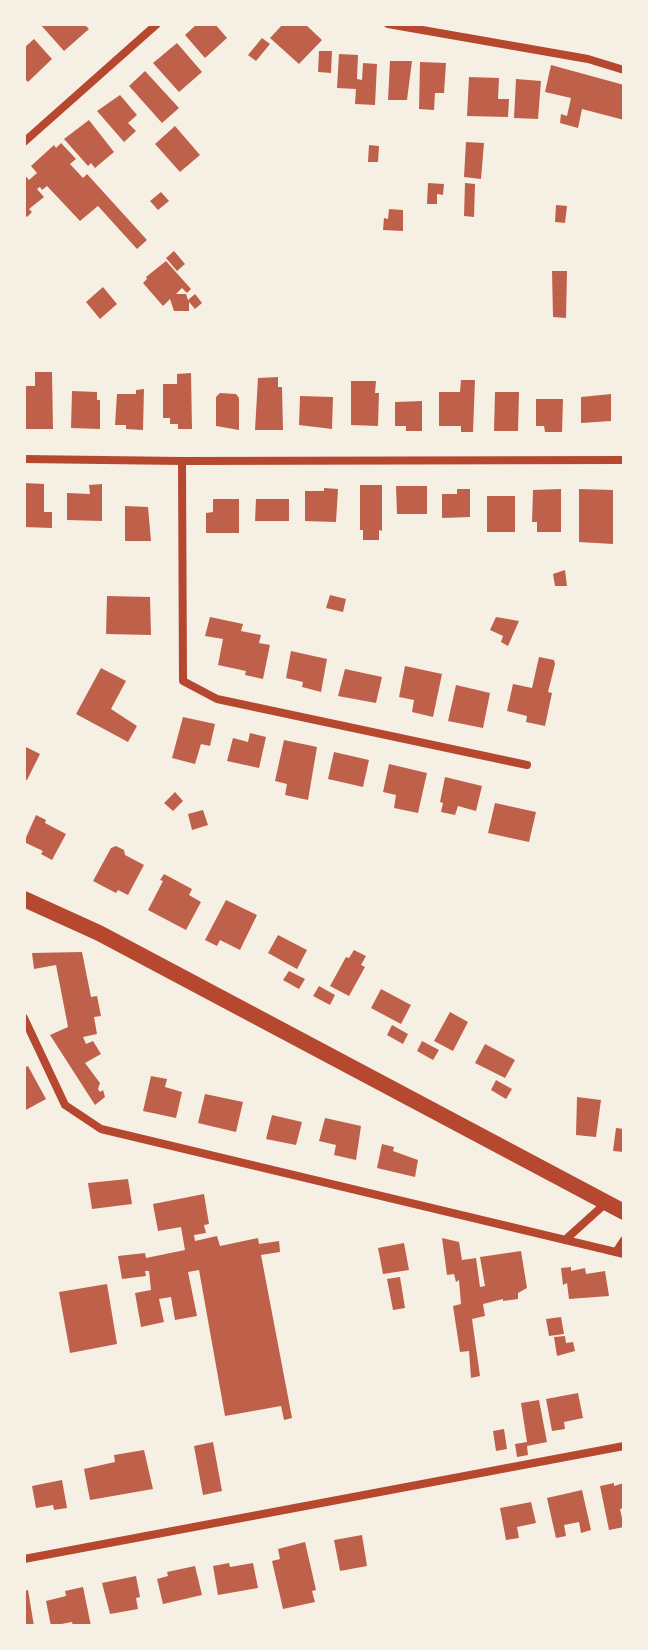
<!DOCTYPE html>
<style>
body{margin:0}
#map{position:relative;width:648px;height:1650px;overflow:hidden;background:#f6efe4;font-family:Barlow,sans-serif}
canvas{display:block}
.frame{position:absolute;inset:0;border:26px solid #f6efe4;pointer-events:none}
</style>
<div id="map">
<canvas width="648" height="1650"></canvas>
<div class="frame"></div>
</div>
<script>
const ctx = document.querySelector('canvas').getContext('2d');
ctx.lineJoin = 'round';
function fill(path, color) { ctx.fillStyle = color; ctx.fill(path, 'evenodd'); }
function trace(path, color, width, dash) { ctx.strokeStyle = color; ctx.lineWidth = width; ctx.lineCap = dash ? 'butt' : 'round'; ctx.setLineDash(dash || []); ctx.stroke(path); }
fill(new Path2D(`
 M40,24H84L89,29L64,51Z
 M197,24H215L227,38L205,58L185,35Z
 M283,24H305L322,40L299,64L270,38Z
 M262,38L270,44L256,61L248,55Z
 M34,39L52,59L28,82L24,78V48Z
 M177,43L202,72L179,92L153,63Z
 M319,51H332L331,73L318,72Z
 M339,54L358,55L357,79L362,80L363,63L377,64L375,105L355,104L356,89L337,88Z
 M390,61H412L407,100H388Z
 M420,62L446,63L444,93H435L434,110L419,109Z
 M551,65L624,85V120L582,109L578,128L560,123L561,114L567,116L571,98L545,92Z
 M145,71L179,108L162,123L129,86Z
 M469,77L499,78L498,99H509L508,117L467,116Z
 M516,79L541,81L538,119L514,118Z
 M120,95L137,115L128,123L136,131L124,142L97,111Z
 M89,120L114,152L95,168L91,163L88,166L64,139Z
 M175,126L200,155L180,172L155,144Z
 M466,142L484,143L481,179L464,177Z
 M61,143L76,159L70,164L83,178L87,174L147,240L137,249L98,206L80,221L47,186L42,190L40,187L37,189L44,197L29,209L32,212L27,217L24,214V174L29,180L37,173L31,166L54,145L56,148Z
 M369,145L379,146L378,162H368Z
 M428,183L444,184L443,195L437,194V204H427Z
 M465,183L475,184L474,217L464,216Z
 M161,192L169,201L158,210L150,201Z
 M556,205L567,206L565,223L555,222Z
 M389,209L403,210V231L383,230L384,218L388,219Z
 M174,251L185,264L177,271L166,258Z
 M166,261L191,289L187,293L182,288L176,294H186L188,300L195,294L202,303L195,309L189,302V311H174L170,299L163,306L143,283L147,279L146,277Z
 M552,271H567L566,318L553,317Z
 M103,287L117,304L100,319L86,302Z
 M35,372H52L53,429H24V386H35Z
 M191,373L192,429H178V424H170V418H163V384H177V374Z
 M278,377V387H282L283,430H255L258,378Z
 M461,380H475L473,432H461V426H439V392H460Z
 M351,381H376L375,393H379L378,426L351,425Z
 M144,389L143,430L126,429V425H115L117,394H136V390Z
 M72,391L97,392V400H100V429L71,428Z
 M495,392H519L518,431H494Z
 M220,393L236,394L239,398V430L216,426V397Z
 M611,394V421L581,423V397Z
 M300,396L333,397L332,429L299,425Z
 M536,399H563L562,432H545L544,426H536Z
 M422,401V431H406V426H395V402Z
 M24,483L44,484V512H52V528L24,527Z
 M102,484V521L67,520V493L90,494L89,485Z
 M360,485H382V531L379,530V540H363V530H360Z
 M396,486H427V514H397Z
 M324,488L338,489L336,522L305,521V491H324Z
 M457,489H470V517L442,518V494H457Z
 M561,489V532H537V522H532L533,490Z
 M579,489L613,490V544L579,542Z
 M487,496H515V532H487Z
 M213,499H239V533H206V513L213,512Z
 M256,499H289V521H255Z
 M125,506L148,507L151,541H125Z
 M565,570L567,586H555L553,574Z
 M330,595L346,599L343,612L326,608Z
 M107,596L150,597L151,635L106,634Z
 M210,617L243,624L241,631L261,635L259,643L270,645L263,679L245,675L246,671L218,665L223,639L205,636Z
 M496,617L519,621L508,646L501,642L503,636L490,630Z
 M291,651L327,659L321,692L302,687L303,682L286,678Z
 M539,657L554,660L555,664L548,692L552,693L545,726L526,722L527,716L507,711L513,684L532,688Z
 M405,666L442,674L433,717L412,712L414,700L399,697Z
 M101,668L126,681L111,709L137,726L128,742L76,714Z
 M345,669L382,677L376,703L338,696Z
 M456,685L490,693L483,728L448,721Z
 M183,717L215,724L210,746L201,744L195,764L172,758Z
 M250,733L266,737L259,768L227,761L233,738L248,742Z
 M284,740L317,747L308,800L285,795L287,784L275,781Z
 M24,746L40,754L27,780L24,779Z
 M334,752L369,760L363,787L328,779Z
 M389,764L427,773L418,813L394,808L396,795L383,792Z
 M445,777L482,786L476,811L458,806L455,815L441,812L443,803L440,802Z
 M175,792L183,801L173,811L164,803Z
 M495,803L536,812L529,842L488,833Z
 M203,810L208,825L192,830L188,814Z
 M36,815L46,820L45,823L66,834L52,860L41,854L43,851L24,842Z
 M116,846L124,850L125,855L144,865L128,895L118,890L116,893L93,881L111,848Z
 M164,874L192,889L189,895L201,902L186,930L148,910L163,881L160,880Z
 M226,900L257,915L240,950L220,940L217,946L205,940Z
 M278,935L307,950L297,969L268,953Z
 M354,950L366,956L361,965L365,967L349,996L330,986L346,957L349,958Z
 M82,952L91,997L97,996L101,1016L94,1017L97,1034L83,1037L86,1044L93,1041L101,1054L85,1063L100,1083L98,1089L100,1092L103,1090L105,1097L95,1105L50,1035L68,1027L56,965L34,969L32,953Z
 M289,971L305,979L299,989L283,980Z
 M319,986L335,995L330,1005L313,996Z
 M381,989L411,1005L401,1024L371,1008Z
 M450,1012L468,1022L453,1051L434,1041Z
 M392,1025L408,1034L403,1044L387,1035Z
 M422,1041L439,1050L433,1060L417,1051Z
 M485,1044L515,1060L505,1078L475,1063Z
 M28,1066L46,1099L24,1111V1068Z
 M151,1076L167,1079L165,1087L182,1092L176,1118L143,1111Z
 M496,1080L512,1089L506,1099L491,1090Z
 M205,1094L243,1102L236,1132L198,1123Z
 M577,1097L601,1100L596,1137L576,1135Z
 M272,1115L302,1122L296,1145L266,1139Z
 M325,1118L361,1126L356,1160L334,1155L336,1145L319,1141Z
 M616,1128L624,1129V1152L613,1151Z
 M382,1144L394,1147L393,1151L418,1160L415,1177L377,1168Z
 M128,1179L132,1204L92,1209L88,1183Z
 M204,1194L209,1224L204,1225L206,1233L194,1235L195,1241L217,1236L220,1246L258,1238L259,1244L279,1241L280,1252L261,1255L292,1418L284,1420L281,1406L225,1416L199,1270L188,1272L197,1316L175,1320L171,1297L159,1299L164,1322L141,1327L135,1293L151,1290L149,1271H145L146,1276L122,1279L118,1256L145,1253L146,1258L185,1250L181,1227L158,1231L153,1204Z
 M442,1238L459,1242L462,1260L476,1258L480,1287L485,1286L480,1257L521,1251L527,1288L518,1293V1299L503,1301V1299L483,1304L485,1316L472,1319L480,1376L471,1378L469,1351L460,1352L453,1306L461,1304L459,1280L456,1282L454,1274L447,1275Z
 M404,1243L409,1270L383,1274L378,1248Z
 M571,1267V1271L585,1268L586,1274L605,1271L609,1296L569,1299L567,1283L563,1285L561,1268Z
 M400,1277L405,1308L393,1310L387,1279Z
 M107,1284L117,1344L70,1353L59,1292Z
 M561,1317L564,1334L549,1336L546,1319Z
 M565,1336L566,1343L573,1342L575,1351L557,1356L554,1337Z
 M578,1393L583,1418L564,1422L565,1429L552,1431L546,1399Z
 M539,1400L547,1442L527,1446L528,1455L517,1457L515,1444L527,1442L521,1403Z
 M504,1429L507,1449L496,1451L493,1431Z
 M213,1442L222,1491L203,1495L194,1446Z
 M144,1450L153,1489L90,1500L84,1469L115,1462L114,1455Z
 M62,1480L67,1508L54,1510L53,1505L36,1508L32,1486Z
 M614,1483V1486L624,1483V1508L620,1509L624,1527L609,1530L600,1486Z
 M582,1490L591,1530L581,1533L579,1522L564,1525L566,1536L556,1538L547,1498Z
 M531,1502L536,1523L517,1527L519,1538L506,1540L500,1508Z
 M362,1535L367,1566L340,1571L334,1540Z
 M305,1542L316,1590L312,1591L315,1602L283,1609L272,1561L280,1559L278,1549Z
 M229,1563L230,1567L253,1563L258,1588L218,1595L213,1566Z
 M195,1566L202,1595L163,1604L157,1579L168,1576L167,1572Z
 M136,1576L140,1597L136,1598L138,1609L110,1614L102,1583Z
 M83,1587L91,1626H73L72,1622L51,1626L46,1601L66,1596L65,1591Z
 M28,1590L34,1626H24V1591Z`), '#bf614a');
trace(new Path2D(`
 M388,24L588,59L624,70
 M24,142L157,24
 M24,459L182,461L624,460
 M182,461L183,681L217,699L527,765
 M24,1018L65,1105L101,1129L624,1254
 M565,1240L606,1203
 M616,1252L624,1240
 M24,1559L624,1446`), '#b5482f', 8);
trace(new Path2D(`
 M24,899L99,933L624,1212`), '#b5482f', 16);
</script>
